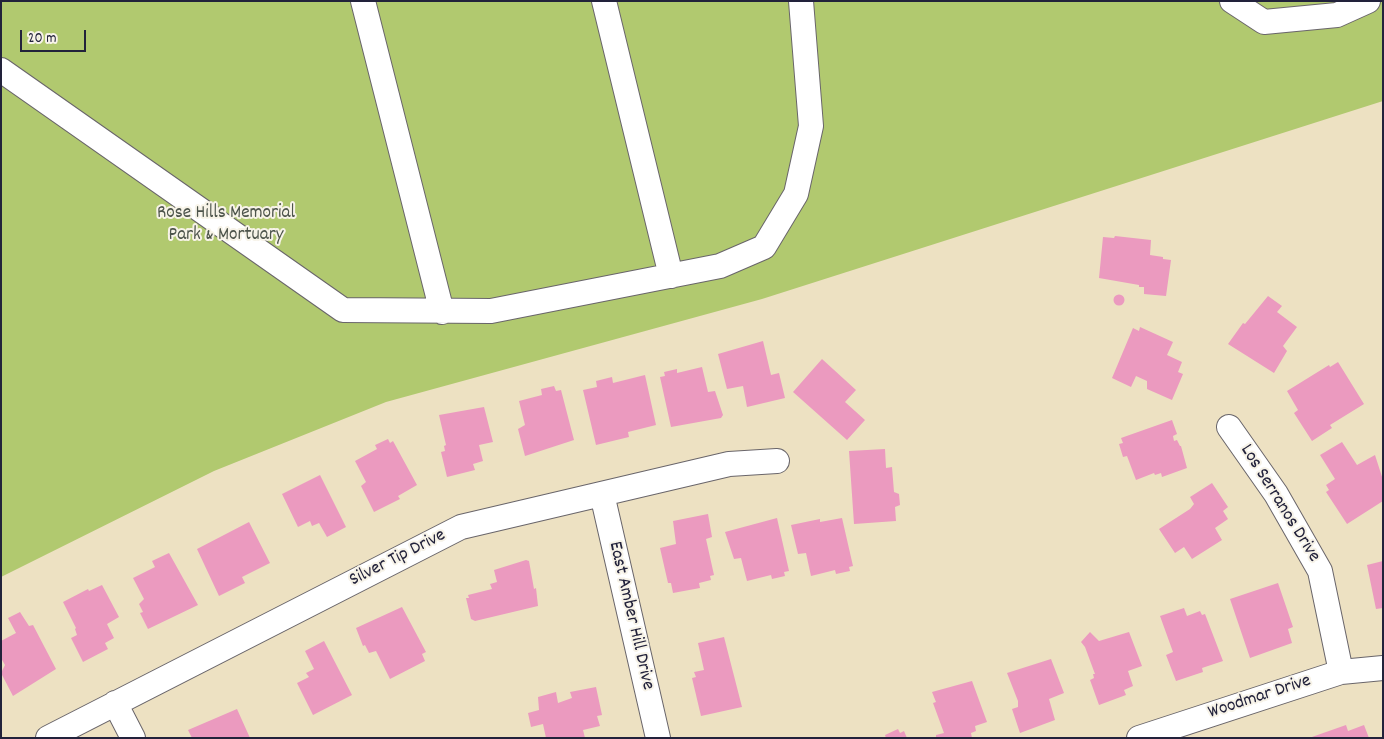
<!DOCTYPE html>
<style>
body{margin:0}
#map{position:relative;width:1384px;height:739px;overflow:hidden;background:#ede1c2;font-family:Dekko,sans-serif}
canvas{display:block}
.frame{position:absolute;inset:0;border:2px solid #22223b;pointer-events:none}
.scale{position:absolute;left:20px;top:30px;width:66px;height:22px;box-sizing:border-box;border:2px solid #22223b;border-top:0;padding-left:6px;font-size:15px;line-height:18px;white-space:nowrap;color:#22223b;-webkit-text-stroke:4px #f7f3e8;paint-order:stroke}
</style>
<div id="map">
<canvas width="1384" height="739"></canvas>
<div class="frame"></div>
<div class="scale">20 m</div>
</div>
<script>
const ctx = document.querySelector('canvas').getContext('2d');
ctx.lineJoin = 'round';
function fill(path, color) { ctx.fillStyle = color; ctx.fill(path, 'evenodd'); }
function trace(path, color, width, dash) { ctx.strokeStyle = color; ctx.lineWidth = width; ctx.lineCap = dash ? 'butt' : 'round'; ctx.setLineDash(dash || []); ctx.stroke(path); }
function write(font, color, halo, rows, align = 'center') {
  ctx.font = font + ' Dekko,sans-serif'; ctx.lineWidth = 4; ctx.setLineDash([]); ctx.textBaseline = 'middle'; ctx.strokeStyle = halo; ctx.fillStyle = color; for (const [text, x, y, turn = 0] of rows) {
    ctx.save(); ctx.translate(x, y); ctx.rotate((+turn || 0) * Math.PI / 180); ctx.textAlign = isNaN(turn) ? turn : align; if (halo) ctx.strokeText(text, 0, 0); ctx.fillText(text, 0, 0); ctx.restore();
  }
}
fill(new Path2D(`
 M1,1H1383V101L762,299L386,402L214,471L1,577Z`), '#b1c96f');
fill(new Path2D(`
 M1115,236L1151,240L1150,255L1163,257V259L1171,260L1166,296L1144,294V287H1139V285L1099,278L1103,237L1114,238Z
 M1113.5 300a5.5 5.5 0 1 1 11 0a5.5 5.5 0 1 1-11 0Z
 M1268,296L1282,306L1277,312L1297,327L1283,346L1287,351L1274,373L1228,344L1243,323L1245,324Z
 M1140,327L1173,342L1167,355L1182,362L1178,372L1183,374L1172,400L1147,389V381L1136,376L1131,387L1112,378L1133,328L1139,331Z
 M763,341L771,375L779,373L785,398L747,407L743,386L727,389L718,354Z
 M822,359L856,390L845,402L865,420L847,440L793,392Z
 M1338,362L1364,404L1330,425L1332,428L1312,441L1294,413L1298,410L1287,391L1329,365L1330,367Z
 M702,367L708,392L715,391L723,415L721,418L671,427L660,377L665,376L664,372L677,369V373Z
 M645,375L656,425L628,432L629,437L596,445L583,390L597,387L596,381L612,377L613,383Z
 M554,386L556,391L561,390L574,440L525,456L518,429L525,425L519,401L542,395L541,389Z
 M484,407L493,442L479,445L483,461L473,464L475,470L447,477L441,452L445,451L444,446L446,445L439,415Z
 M1172,420L1177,434L1173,436L1174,441L1177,440L1180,446H1181L1187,468L1162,477L1161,473L1155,475L1154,473L1136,480L1127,456L1123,457L1119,444L1123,443L1121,438Z
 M388,439L390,443L393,441L417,485L398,496L400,499L374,512L361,486L366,482L355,461L377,449L375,445Z
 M1342,442L1357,465L1375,455L1383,480V501L1347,524L1326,492L1329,490L1326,485L1335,479L1320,455Z
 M885,449L886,468L892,467L894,492L899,494L900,505L895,507L896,521L854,524L849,451Z
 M320,475L346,527L327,537L319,523L312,526L310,521L298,527L282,494Z
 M1212,483L1228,507L1223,511L1228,519L1215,528L1222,540L1192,559L1184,547L1175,553L1159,529L1190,509L1194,504L1190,497Z
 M708,514L712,537L706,539L714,575L710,576L711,580L699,583L700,588L673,593L671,583H668L660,548L676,544L673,521Z
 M777,518L789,571L784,572L785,576L772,579L771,575L747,581L741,558L734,559L725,532Z
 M842,518L853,566L849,567L850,571L836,574L835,570L811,576L806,553L798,554L791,525L820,519V522Z
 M249,522L270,563L242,577L245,583L219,596L197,549Z
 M169,553L198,605L148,629L140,613L143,612L139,604L144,599L133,578L155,567L152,561Z
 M526,560L529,561L534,589L536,588L538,606L475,621L471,619L466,598H469L468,595L492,589L490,584L497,582L494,570Z
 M1383,561V608L1376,609L1367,565Z
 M1278,583L1293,627L1288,629L1292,643L1250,658L1230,599Z
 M102,585L119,617L107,624L114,638L105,643L108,649L83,662L71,638L77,635L75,629L76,628L63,602L88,589L89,591Z
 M402,607L426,652L422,654L425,661L390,679L376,651L369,653L365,645L363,646L356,628Z
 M1184,608L1187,616L1200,611L1202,615L1205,614L1223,661L1202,668L1203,672L1176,681L1166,655L1173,652L1160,616Z
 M20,612L29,626L33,625L56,669L13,696L1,673L5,665L1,658V641L16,633L8,618Z
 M1090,632L1099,641L1129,632L1142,666L1128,671L1133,686L1124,690L1126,695L1099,705L1090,680L1094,678L1093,674H1095L1085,647L1081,642Z
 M724,637L742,707L701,716L692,678L696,677L694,672L704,670L698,643Z
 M324,641L352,695L313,715L297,683L309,677L306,673L314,669L305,651Z
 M1051,659L1064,693L1049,699L1055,720L1020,733L1012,709L1018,707V701L1007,673Z
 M972,681L987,722L975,726L976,731L971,733L972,738H936V735L944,733L933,703L936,702L932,692Z
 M596,687L602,715L597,716L600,726L583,730L585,738H546L543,724L531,727L528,713L539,710L538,697L556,692L558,703L572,698L570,692Z
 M237,709L250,738H192L188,730Z
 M1346,725L1348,731L1364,725L1369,738H1309Z
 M898,729L900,733L904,731L907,738H886L885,735Z`), '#eb9abf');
const minor = new Path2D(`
 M363,1L442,312
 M604,1L671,276
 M1232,1L1264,22L1337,15L1368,1
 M1,70L343,310L491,311L720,266L764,247L796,194L811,126L801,1
 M1229,427L1276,494L1320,571L1341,672
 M602,494L658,738
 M115,703L133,738
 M48,738L461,527L729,464L777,461
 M1139,738L1341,672L1383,668`);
trace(minor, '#69656a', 26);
trace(minor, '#fff', 24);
write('19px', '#4d544b', '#f7f3e8', [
 ["Rose Hills Memorial",226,214],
 ["Park & Mortuary",226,236]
]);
write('19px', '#22223b', '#f7f3e8', [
 ["Los Serranos Drive",1279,504,58],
 ["Silver Tip Drive",398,559,-27],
 ["East Amber Hill Drive",630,616,77],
 ["Woodmar Drive",1260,698,-18]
]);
</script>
